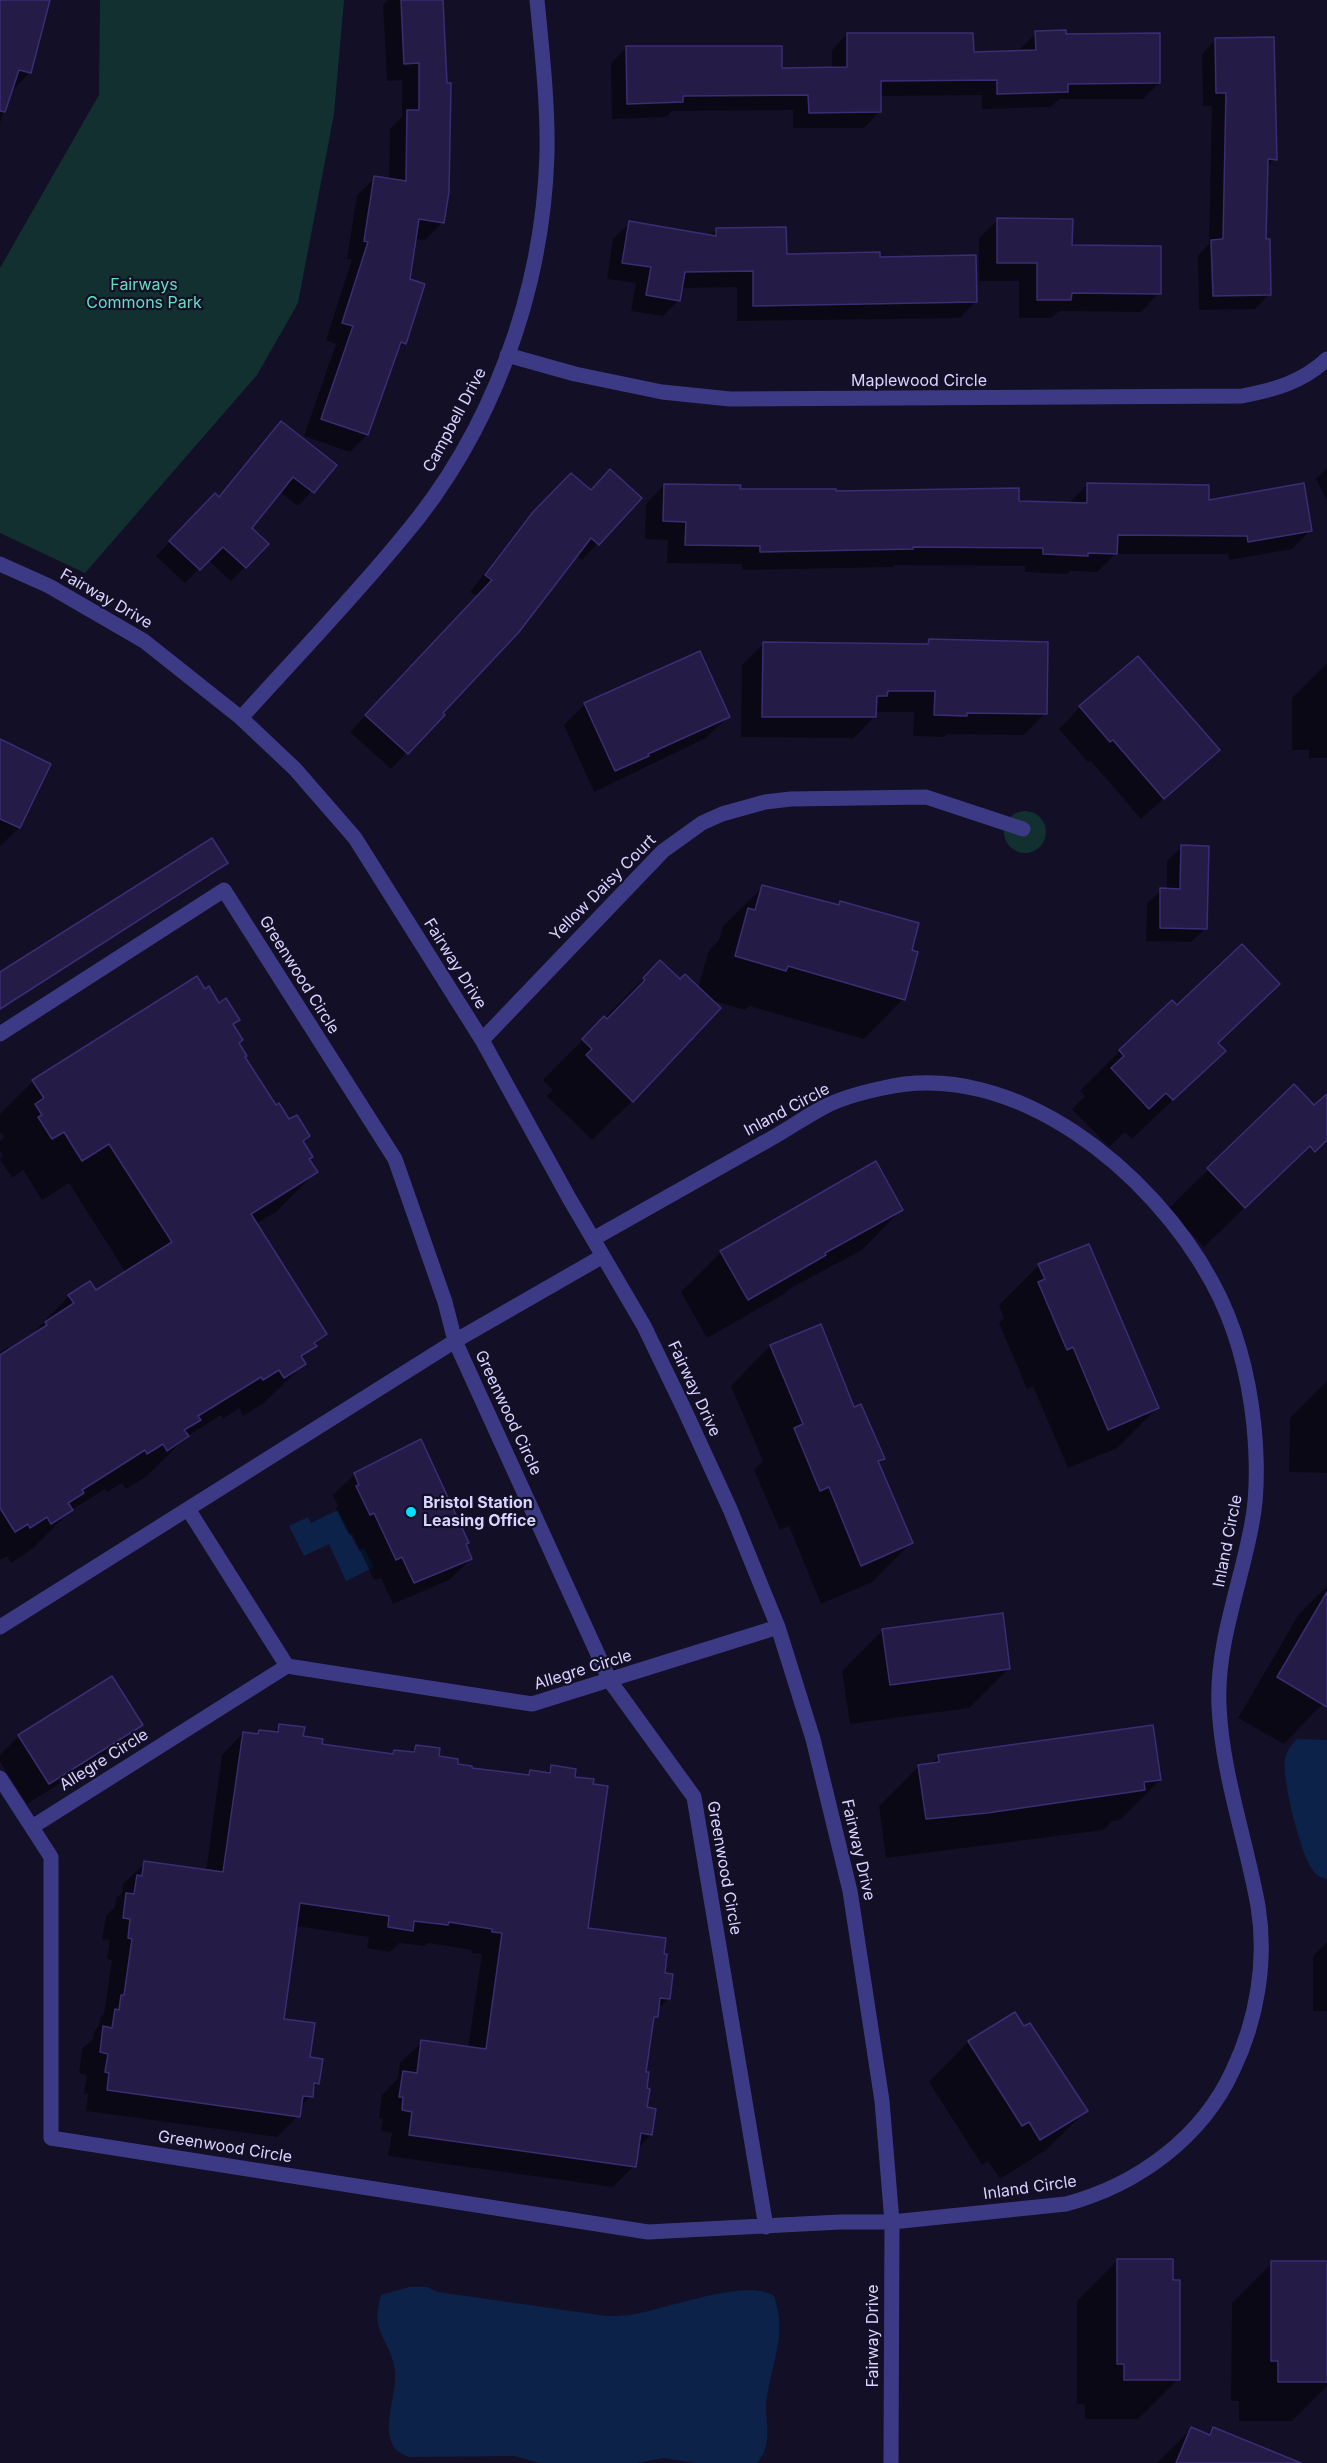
<!DOCTYPE html>
<style>
body{margin:0}
canvas{display:block;background:#130f26}
</style>
<canvas width="1327" height="2463"></canvas>
<script>
const ctx = document.querySelector('canvas').getContext('2d');
ctx.lineJoin = 'round';
function fill(path, color) { ctx.fillStyle = color; ctx.fill(path, 'evenodd'); }
function trace(path, color, width, dash) { ctx.strokeStyle = color; ctx.lineWidth = width; ctx.lineCap = dash ? 'butt' : 'round'; ctx.setLineDash(dash || []); ctx.stroke(path); }
function write(font, color, halo, rows, align = 'center') {
  ctx.font = font + ' Inter,sans-serif'; ctx.lineWidth = 4.5; ctx.setLineDash([]); ctx.textBaseline = 'middle'; ctx.strokeStyle = halo; ctx.fillStyle = color; for (const [text, x, y, turn = 0] of rows) {
    ctx.save(); ctx.translate(x, y); ctx.rotate((+turn || 0) * Math.PI / 180); ctx.textAlign = isNaN(turn) ? turn : align; if (halo) ctx.strokeText(text, 0, 0); ctx.fillText(text, 0, 0); ctx.restore();
  }
}
fill(new Path2D(`
 M100,0H344L334,114L298,303L257,375L85,573L0,533V268L99,95Z
 M1004 832a21 21 0 1 1 42 0a21 21 0 1 1-42 0Z`), '#12302f');
fill(new Path2D(`
 M338,1510L359,1551L364,1548L374,1567L346,1581L329,1544L304,1556L289,1526L308,1517L311,1523Z
 M1297,1739L1327,1740V1879C1321,1878 1315,1875 1312,1869C1300,1851 1282,1780 1285,1759C1287,1750 1291,1745 1297,1739Z
 M409,2287H427L438,2292L606,2316C613,2316 621,2316 629,2315C663,2311 745,2277 774,2296C787,2334 773,2359 767,2396C763,2419 775,2443 757,2463H696L663,2458L637,2463H541L514,2456L408,2457C401,2453 393,2450 391,2441C384,2418 397,2395 395,2371C391,2338 369,2335 381,2295Z`), '#0c2248');
fill(new Path2D(`
 M0,0H31L30,72L10,93L0,123Z
 M388,0H442V223L425,240L415,239L408,280L404,343L396,351L367,435L350,452L304,436L336,344L326,340L352,259H347L357,195L375,178L389,180L390,129L402,117V80L387,81L383,5Z
 M1036,33L1065,35L1159,83L1143,99H1059L1051,107L982,109V95L879,96V112L864,128H793V110L672,111L666,117L612,119L611,63L627,47L780,69L832,68V50L847,34L972,53L1020,52V49Z
 M1216,39L1275,159L1266,168L1264,240L1269,294L1255,309L1199,310L1198,255L1209,244L1212,106H1203L1202,54Z
 M998,220L1071,246L1159,293L1141,312L1059,311L1051,318H1019V281H979V238Z
 M630,223L710,236L717,229L785,256L879,259L976,301L960,318L737,321V287L681,288L679,300L663,316L631,311L636,283L607,279L613,239Z
 M282,423L335,465L298,506L280,492L250,528L267,544L231,581L208,560L185,583L156,556L201,509L217,498Z
 M1327,468V500L1316,479Z
 M1088,484L1208,502L1310,531L1292,549L1229,560L1228,554H1115L1097,572L1070,571L1067,574L1025,572V566L895,565L893,567L742,570V564L667,563L668,540L645,539L646,504L664,485L739,491L835,493L1068,504Z
 M555,491H590L640,498L582,560L576,556L440,713L442,715L391,769L350,732L477,596L470,592L517,531Z
 M929,640L1045,713L1024,735L947,734L944,737L913,736L914,712H875V716L854,738L741,737L742,665L763,644L924,646Z
 M1327,663V758H1309V750H1292V698Z
 M585,704L728,717L706,738L594,792L564,725Z
 M1080,707L1218,750L1141,819L1090,760L1088,762L1059,729Z
 M0,741L49,764L19,828L0,846Z
 M1182,847L1206,928L1191,942L1146,941L1147,904L1161,890H1167V861Z
 M226,863L220,870L0,1009V974Z
 M763,887L836,906L840,902L910,951L903,999L864,1039L749,1006L745,1010L710,1000L632,1101L592,1140L547,1096L553,1090L543,1080L660,962L680,981L698,988L709,950L719,940L723,926Z
 M1278,984L1217,1044L1224,1051L1132,1139L1125,1132L1109,1147L1072,1109L1085,1096L1080,1091L1120,1051L1177,1007Z
 M204,991L238,1020L232,1026L243,1057L275,1107L302,1142L308,1159L316,1172L276,1212L256,1224L325,1334L301,1359L304,1364L264,1403L243,1416L239,1408L223,1419L221,1415L186,1437L147,1476L126,1489L122,1483L107,1492L105,1489L70,1511L31,1550L11,1563L7,1556L0,1560V1352L8,1347L10,1350L31,1337L30,1336L69,1296L95,1292L126,1273L69,1183L42,1200L23,1170L12,1178L0,1159L3,1155L0,1151V1141L4,1137L0,1132V1114L33,1081Z
 M1294,1086L1327,1120V1127L1204,1247L1168,1209Z
 M875,1163L901,1210L862,1250L789,1289L784,1294L707,1338L681,1292L721,1252Z
 M1039,1265L1157,1408L1117,1448L1068,1468L1033,1386L1027,1389L999,1323L1004,1318L999,1305Z
 M820,1326L854,1408L883,1459L878,1464L911,1543L872,1582L821,1604L789,1526L780,1530L754,1470L763,1461L731,1386L770,1346Z
 M1327,1381V1473L1289,1472L1290,1418Z
 M355,1474L464,1545L471,1559L449,1580L393,1604L381,1578L374,1580L352,1533L349,1535L336,1509L338,1506L333,1495ZM356,1480H359L361,1492Z
 M1327,1586V1699L1284,1744L1238,1718L1299,1614Z
 M882,1631L1009,1668L969,1708L850,1724L842,1671Z
 M111,1678L141,1724L119,1746L27,1804L0,1762V1755L19,1736Z
 M280,1726L320,1745L391,1755L395,1751L409,1753L416,1746L438,1758L470,1769L526,1776L531,1772L545,1773L552,1767L574,1778L586,1929L663,1975L668,1999L657,2010L656,2017L652,2021L645,2073L646,2109L651,2135L637,2149L634,2166L613,2187L388,2156L392,2133L381,2131L383,2119L379,2118L382,2095L398,2078L400,2063L422,2042L468,2048L482,1954L471,1953L472,1950L428,1943L425,1946L399,1943L390,1952L367,1948L369,1937L296,1926L282,2020L309,2058L318,2084L312,2089L311,2096L299,2108L298,2116L277,2137L86,2111L88,2094H84L87,2075L79,2073L82,2049L93,2039L94,2032L99,2026L100,2018L104,2014L112,1960L107,1959L110,1940L102,1939L106,1916L115,1907L116,1898L122,1893L123,1884L145,1863L206,1871L222,1755L243,1733L256,1735L260,1731L272,1733Z
 M939,1756L1160,1780L1120,1820L1112,1821L1103,1830L886,1858L879,1806L919,1766L930,1765Z
 M1327,1942V2011H1313V1956Z
 M1014,2014L1086,2111L1046,2150L1000,2179L988,2161L982,2165L929,2082L968,2042Z
 M1117,2261L1178,2379L1138,2419H1085V2404H1077V2301Z
 M1272,2263L1327,2280V2386L1292,2421H1239V2401H1231L1232,2303Z
 M1191,2429L1206,2435L1213,2429L1299,2463H1157Z`), '#0007');
const building = new Path2D(`
 M0,0H50L31,73L19,70L5,112L0,111Z
 M401,0H443L447,83H451L449,192L444,223L419,219L410,279L425,284L406,344L401,342L368,435L321,419L353,326L342,323L368,242L364,241L374,176L406,181L407,110H419V63L404,64Z
 M1066,30V34L1160,33V83L1068,84V92L997,94V80L881,81V112L809,113L808,95L683,96V102L627,104L626,46H782V68L847,67V33H973L974,52L1036,50L1035,31Z
 M1274,37L1277,160L1268,159L1266,239H1270L1271,295L1213,296L1211,240L1223,239L1226,93H1216L1215,38Z
 M997,218L1073,219L1072,245L1161,246V294L1072,293L1071,300H1037V263H997Z
 M629,221L716,236V228L786,227L787,254L880,252V257L976,255L977,302L753,306V271L685,272L680,301L646,295L651,267L622,263Z
 M281,421L337,465L314,493L293,477L252,528L269,544L246,568L223,547L200,570L169,541L215,493L219,497Z
 M610,469L642,498L599,545L591,538L519,632L443,713L445,715L408,754L365,715L492,580L485,575L533,512L571,473L591,490Z
 M1087,483L1209,485V500L1304,483L1312,531L1248,542L1247,536L1118,535L1117,554L1088,553V556L1043,554V548L913,547V549L760,552V546L685,545L686,522L663,521L664,484L741,485L740,489H836V491L1019,488V501L1087,503Z
 M929,639L1048,642L1047,714L967,713V716L934,715L935,691H888L887,696H877L876,717H762L763,642L928,644Z
 M700,651L730,717L648,754L649,756L615,771L584,703Z
 M1138,656L1220,750L1164,799L1113,740L1110,742L1079,706Z
 M0,739L51,764L20,828L0,819Z
 M212,838L228,863L0,1009V972Z
 M1181,845L1209,846L1207,929L1160,928V888L1180,889Z
 M762,885L839,905L840,901L919,923L912,950L918,952L905,1000L788,966L786,971L735,956L748,908L755,910Z
 M1242,944L1280,984L1218,1043L1226,1051L1173,1100L1166,1093L1149,1109L1111,1068L1124,1056L1119,1050L1172,1000L1177,1005Z
 M660,960L680,979L685,974L721,1008L633,1102L586,1055L592,1049L582,1039L604,1016L607,1019L645,980L643,978Z
 M197,976L205,989L209,986L219,1003L226,998L240,1020L233,1024L243,1040L239,1043L247,1056L245,1057L276,1105L279,1103L289,1119L297,1115L310,1136L303,1141L313,1157L309,1159L318,1172L251,1214L327,1334L314,1343L317,1346L301,1356L306,1364L284,1378L279,1370L263,1380L261,1377L198,1416L201,1420L184,1430L189,1436L167,1451L163,1444L147,1454L145,1450L82,1490L84,1493L68,1503L73,1510L51,1524L47,1517L30,1528L28,1524L15,1532L0,1508V1355L47,1325L45,1322L74,1303L68,1295L90,1281L96,1290L172,1242L109,1144L82,1161L64,1132L52,1139L38,1117L42,1115L35,1104L44,1098L32,1080Z
 M1294,1084L1314,1105L1327,1094V1140L1315,1152L1310,1146L1245,1208L1207,1168Z
 M876,1161L903,1210L825,1253L826,1255L748,1300L720,1251Z
 M1089,1244L1159,1408L1108,1430L1073,1347L1067,1350L1038,1282L1045,1279L1038,1264Z
 M821,1324L854,1407L861,1404L885,1459L878,1461L913,1543L861,1566L829,1487L820,1491L794,1428L803,1424L770,1345Z
 M421,1439L469,1543L466,1544L472,1559L414,1583L402,1557L396,1560L374,1513L370,1515L356,1486L359,1485L354,1473Z
 M1327,1592V1707L1277,1677Z
 M1003,1613L1010,1669L890,1685L882,1629Z
 M112,1676L143,1725L49,1784L18,1735Z
 M279,1724L305,1727L303,1736L323,1739L322,1744L336,1746L393,1754L394,1750L414,1752L416,1745L440,1748L439,1756L458,1759V1764L472,1766V1768L529,1775L530,1770L550,1773L551,1765L576,1769L575,1777L594,1779L593,1784L608,1786L588,1928L666,1938L664,1954H667L665,1973L673,1974L670,1999L660,1998L658,2017H654L646,2072H649L647,2088L650,2089L647,2107L656,2109L652,2135L641,2133L636,2167L409,2135L412,2112L402,2110L403,2097H399L403,2071L417,2073L421,2040L486,2049L502,1933L492,1932V1929L449,1922L448,1925L414,1921L413,1931L388,1927L389,1916L300,1903L284,2019L315,2023L310,2057L323,2059L319,2084L314,2083L313,2097L303,2096L300,2117L107,2090L109,2073L105,2072L108,2054L100,2052L103,2026L112,2028L115,2009L119,2010L121,1995H124L132,1939L128,1938L130,1919L123,1918L126,1893L134,1894L137,1875L142,1876L144,1861L223,1872L243,1732L258,1734L259,1730L278,1732Z
 M1153,1725L1161,1780L1144,1782L1145,1790L987,1813L926,1819L918,1765L939,1762L938,1755Z
 M1015,2012L1024,2026L1030,2023L1088,2111L1040,2140L1029,2122L1022,2126L968,2041Z
 M1117,2259H1173V2280H1180V2380H1124V2364H1117Z
 M1271,2261H1327V2382H1278V2361H1271Z
 M1191,2427L1210,2435L1213,2427L1301,2463H1176Z`);
fill(building, '#241b47');
trace(building, '#3b2d73', 1.5);
trace(new Path2D(`
 M507,355L575,374L662,392L730,399L1242,396C1274,390 1303,382 1327,359
 M0,564L49,586L144,641L241,718L295,769L355,838L482,1040L569,1198L644,1326L685,1411L730,1509L778,1627L813,1739L850,1891L882,2101L892,2222L891,2463
 M241,718C295,658 351,600 402,538C492,432 543,292 547,154C548,103 542,51 537,0
 M0,1034L224,890L395,1159L445,1302L455,1341L610,1681L694,1797L766,2227
 M482,1040L663,851L702,823L722,814L765,802L791,799L926,797L1023,829
 M188,1509L287,1666
 M0,1627L455,1341L603,1256
 M0,1778L51,1857V2138L648,2232L840,2222H892L1066,2204C1137,2185 1202,2138 1233,2070C1257,2020 1267,1961 1258,1906C1246,1839 1222,1774 1219,1706C1216,1644 1241,1584 1252,1523C1258,1492 1257,1458 1254,1426C1249,1377 1236,1326 1212,1282C1153,1173 1015,1057 883,1088C864,1092 841,1098 824,1107C803,1118 784,1132 763,1143C706,1175 650,1207 593,1239
 M32,1827L287,1666L532,1704L778,1627`), '#3d3a85', 15);
for (const [x, y, r, color] of [
 [411,1512,6,"#00e5ff"]
]) { const dot = new Path2D(); dot.arc(x, y, r, 0, 2 * Math.PI); ctx.fillStyle = color; ctx.fill(dot); trace(dot, '#130f26', 2); }
write('16px', '#5fe0c0', '#130f26', [
 ["Fairways",144,285],
 ["Commons Park",144,303]
]);
write('16px', '#d9d4ff', '#130f26', [
 ["Maplewood Circle",919,381],
 ["Campbell Drive",455,420,-62],
 ["Fairway Drive",106,599,30],
 ["Yellow Daisy Court",603,888,-45],
 ["Fairway Drive",455,964,58],
 ["Greenwood Circle",299,975,58],
 ["Inland Circle",787,1110,-28],
 ["Fairway Drive",694,1389,65],
 ["Greenwood Circle",508,1413,65],
 ["Inland Circle",1228,1541,-79],
 ["Allegre Circle",583,1670,-17],
 ["Allegre Circle",104,1760,-32],
 ["Fairway Drive",858,1850,77],
 ["Greenwood Circle",724,1868,80],
 ["Greenwood Circle",225,2147,9],
 ["Inland Circle",1030,2188,-8],
 ["Fairway Drive",873,2336,-90]
]);
write('bold 16px', '#d9d4ff', '#130f26', [
 ["Bristol Station",423,1503],
 ["Leasing Office",423,1521]
], 'left');
</script>
